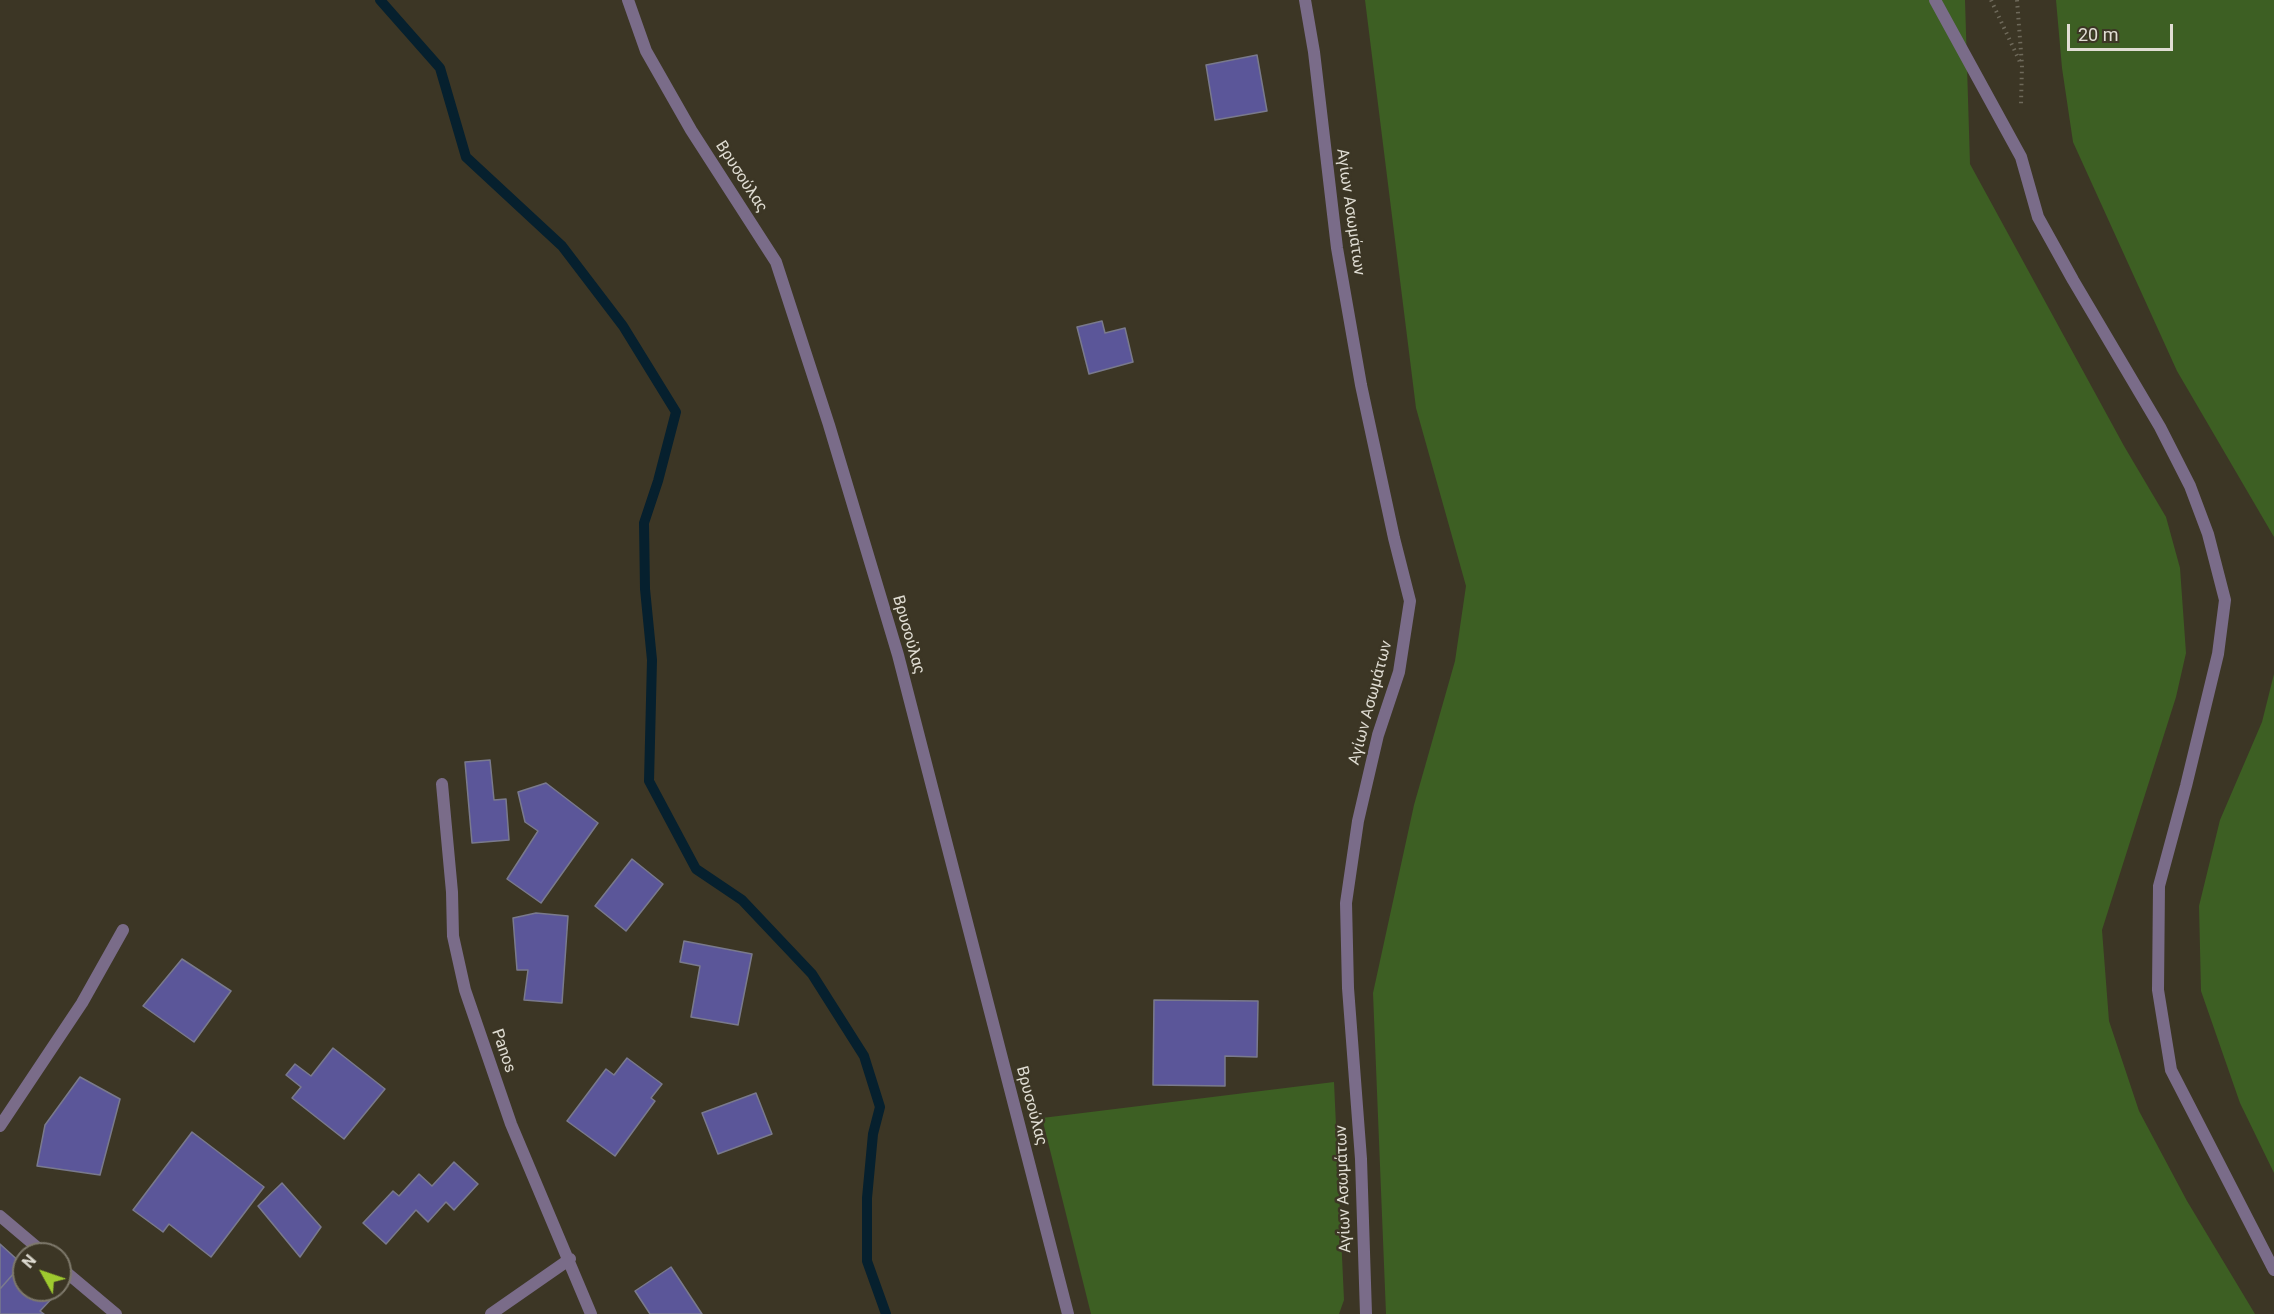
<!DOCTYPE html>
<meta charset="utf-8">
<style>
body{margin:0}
#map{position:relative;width:2274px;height:1314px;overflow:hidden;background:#3c3625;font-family:Roboto,sans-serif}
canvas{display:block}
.north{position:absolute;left:12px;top:1242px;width:60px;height:60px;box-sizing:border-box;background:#3c3625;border:2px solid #7e796b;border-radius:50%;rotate:310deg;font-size:16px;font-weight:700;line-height:24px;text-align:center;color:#e0ddd3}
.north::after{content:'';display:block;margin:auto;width:21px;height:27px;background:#9eca2f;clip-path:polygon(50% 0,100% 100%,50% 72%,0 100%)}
.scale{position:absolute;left:2067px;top:24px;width:106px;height:27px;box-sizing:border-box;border:3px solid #e0ddd3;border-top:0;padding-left:8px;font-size:18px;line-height:21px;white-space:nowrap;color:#e0ddd3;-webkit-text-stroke:4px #3c3625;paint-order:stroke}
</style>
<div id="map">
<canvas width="2274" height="1314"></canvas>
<div class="north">N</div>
<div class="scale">20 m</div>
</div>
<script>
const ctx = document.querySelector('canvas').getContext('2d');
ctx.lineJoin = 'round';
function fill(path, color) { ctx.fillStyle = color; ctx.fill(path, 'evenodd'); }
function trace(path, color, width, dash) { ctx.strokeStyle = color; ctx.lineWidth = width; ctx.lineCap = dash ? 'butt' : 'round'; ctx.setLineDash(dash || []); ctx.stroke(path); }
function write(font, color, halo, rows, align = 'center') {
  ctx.font = font + ' Roboto,sans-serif'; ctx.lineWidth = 5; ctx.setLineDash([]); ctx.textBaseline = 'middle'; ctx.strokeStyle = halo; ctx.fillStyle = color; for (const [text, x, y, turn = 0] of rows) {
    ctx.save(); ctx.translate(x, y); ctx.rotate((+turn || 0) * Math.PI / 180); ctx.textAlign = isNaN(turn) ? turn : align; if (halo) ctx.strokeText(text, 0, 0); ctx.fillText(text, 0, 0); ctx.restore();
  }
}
fill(new Path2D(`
 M1365,0H1965L1970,164L2124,446L2166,517L2180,568L2186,653L2176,697L2102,930L2109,1021L2139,1111L2187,1201L2255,1314H1386L1373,993L1414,805L1455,661L1466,586L1416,408Z
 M2056,0H2274V537L2177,371L2073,142L2062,68Z
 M2274,674V1173L2240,1103L2201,991L2199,906L2220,820L2262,722Z
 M1334,1082L1344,1300L1339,1314H1091L1042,1118Z`), '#3d5f23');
trace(new Path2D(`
 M380,0L440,68L466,157L562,246L623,326L676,412L658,481L644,523L645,589L652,660L649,781L696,869L742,900L812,974L864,1056L880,1107L873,1134L867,1198V1261L886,1314`), '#06202e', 10);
const building = new Path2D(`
 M1257,55L1267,111L1215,120L1206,65Z
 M1102,321L1105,333L1125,328L1133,362L1089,374L1077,327Z
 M490,760L494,800L506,799L509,840L472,843L465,762Z
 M546,783L598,823L541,903L507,879L538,831L525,822L518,792Z
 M632,859L663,884L626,931L595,906Z
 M536,913L568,916L562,1003L524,1000L528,970H517L513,918Z
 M684,941L752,954L738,1025L691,1017L700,966L680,962Z
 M182,959L231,991L194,1042L143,1006Z
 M1154,1000L1258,1001L1257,1057L1225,1056V1086L1153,1085Z
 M333,1048L385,1089L344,1139L292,1098L301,1087L286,1075L295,1064L311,1076Z
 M627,1058L662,1084L651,1098L655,1101L615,1156L567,1121L606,1069L614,1075Z
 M80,1077L120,1099L100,1175L37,1166L45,1125Z
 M756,1093L772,1134L718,1154L702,1113Z
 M192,1132L264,1187L211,1257L169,1224L163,1232L133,1210Z
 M454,1162L478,1184L454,1210L446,1202L428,1222L416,1210L386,1244L363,1223L393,1191L399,1196L419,1174L432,1186Z
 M282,1183L321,1227L300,1257L258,1206Z
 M0,1244L22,1264L0,1289Z
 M22,1264L24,1290H51L56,1294L40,1311L44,1314H0V1289Z
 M671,1267L702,1314H650L635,1291Z`);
fill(building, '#5b5699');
trace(building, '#7a7a8d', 1.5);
trace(new Path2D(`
 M1991,0L2020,62
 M2017,0L2022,65L2021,104`), '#6e695a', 4, [1.5, 4.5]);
trace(new Path2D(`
 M628,0L646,51L691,130L776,262L829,425L898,655L1068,1314
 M1305,0L1314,52L1337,248L1361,385L1394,538L1410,601L1399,672L1378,735L1358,821L1346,903L1348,988L1361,1159L1366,1314
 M1935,0L2021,157L2038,217L2073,280L2160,427L2190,486L2208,534L2225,600L2218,654L2186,786L2159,886L2158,990L2171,1070L2274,1270
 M442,784L452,892L453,936L465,990L511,1124L591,1314
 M0,1126L82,1003L123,930
 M0,1216L45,1254
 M60,1267L116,1314
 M491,1314L570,1259`), '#7a6c89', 12);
write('16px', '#e0ddd3', '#3c3625', [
 ["Βρυσούλας",741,177,57],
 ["Αγίων Ασωμάτων",1350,212,82],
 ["Βρυσούλας",908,635,74],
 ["Αγίων Ασωμάτων",1371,703,-75],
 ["Panos",503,1051,71],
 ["Βρυσούλας",1031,1106,75],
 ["Αγίων Ασωμάτων",1344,1189,-92]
]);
</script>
